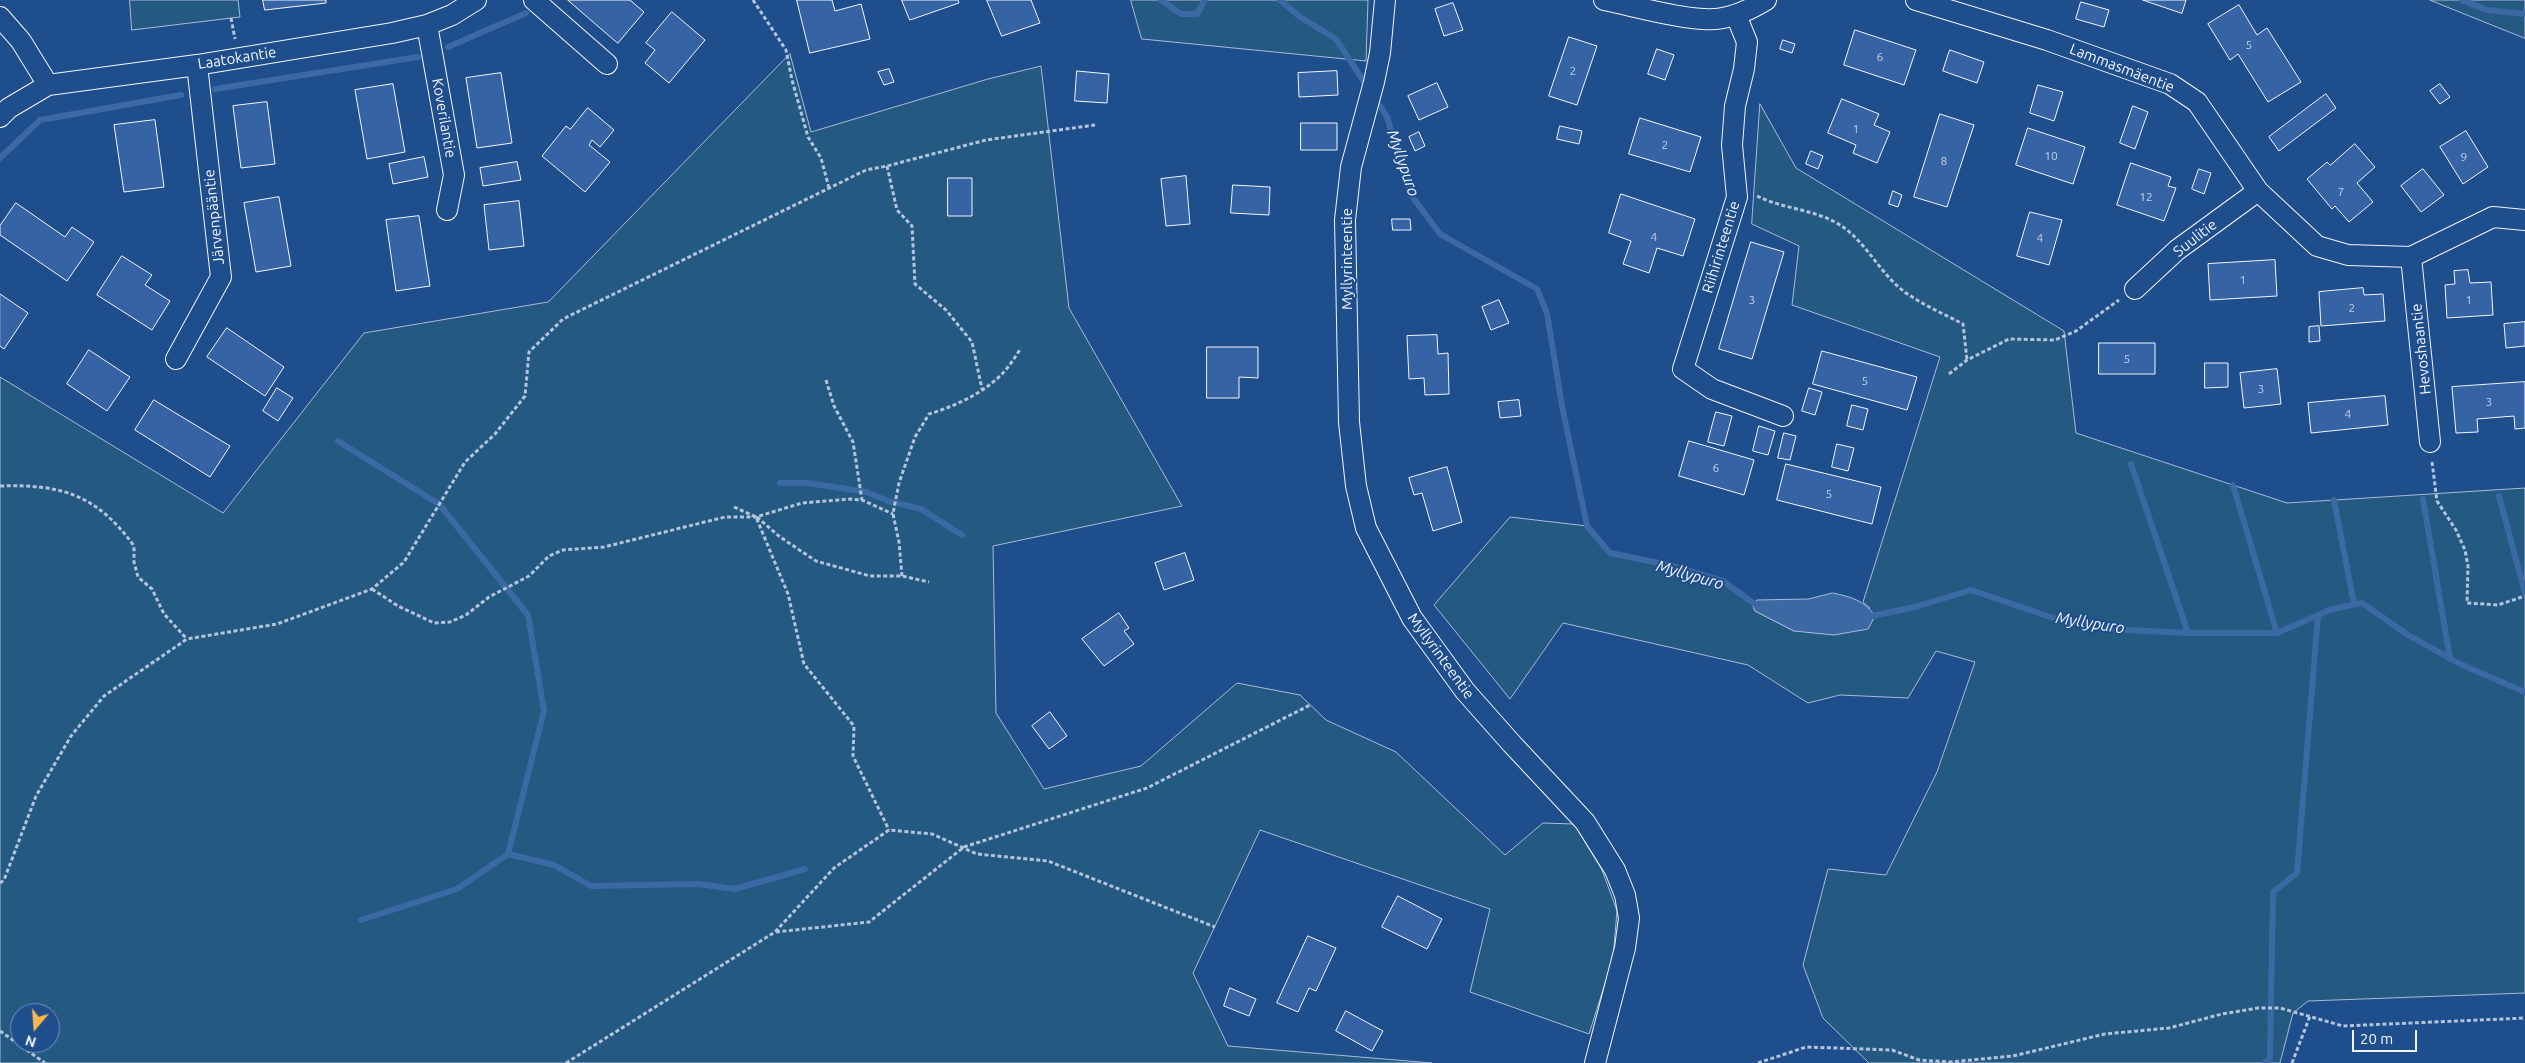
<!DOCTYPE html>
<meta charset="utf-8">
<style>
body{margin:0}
#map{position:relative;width:2525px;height:1063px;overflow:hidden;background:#1f4e8c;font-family:Ubuntu,sans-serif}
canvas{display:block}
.north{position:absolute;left:10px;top:1003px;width:50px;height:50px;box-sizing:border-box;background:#1f4e8c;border:1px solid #7391ba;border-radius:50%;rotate:198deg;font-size:14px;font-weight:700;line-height:20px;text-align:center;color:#f2f6ff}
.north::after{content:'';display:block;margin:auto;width:18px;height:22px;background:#ffb74d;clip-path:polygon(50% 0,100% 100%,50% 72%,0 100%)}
.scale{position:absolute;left:2352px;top:1030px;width:65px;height:22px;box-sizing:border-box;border:2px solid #f2f6ff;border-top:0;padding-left:6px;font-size:15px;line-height:18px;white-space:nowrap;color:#f2f6ff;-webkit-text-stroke:4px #1f4e8c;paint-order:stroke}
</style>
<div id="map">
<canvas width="2525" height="1063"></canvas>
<div class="north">N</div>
<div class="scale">20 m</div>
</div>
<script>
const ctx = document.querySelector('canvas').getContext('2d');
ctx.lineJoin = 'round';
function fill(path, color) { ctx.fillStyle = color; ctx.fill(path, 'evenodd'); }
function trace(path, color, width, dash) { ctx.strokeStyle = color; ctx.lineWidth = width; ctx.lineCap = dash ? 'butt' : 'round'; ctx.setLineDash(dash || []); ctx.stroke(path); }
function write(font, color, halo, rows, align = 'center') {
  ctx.font = font + ' Ubuntu,sans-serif'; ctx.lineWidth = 4; ctx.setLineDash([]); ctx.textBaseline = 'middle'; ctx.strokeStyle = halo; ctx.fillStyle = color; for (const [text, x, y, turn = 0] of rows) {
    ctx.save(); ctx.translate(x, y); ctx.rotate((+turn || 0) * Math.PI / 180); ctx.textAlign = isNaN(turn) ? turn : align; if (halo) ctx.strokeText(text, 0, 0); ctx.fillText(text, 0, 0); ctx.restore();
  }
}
const green = new Path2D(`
 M130,0H238L240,17L132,30Z
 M1131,0H1368L1366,61L1142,39Z
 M2430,0H2525V38Z
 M790,54L811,132L988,79L1041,66L1069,308L1182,506L993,546L996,713L1044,789L1141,766L1237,683L1300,695L1326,720L1396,752L1505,855L1543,823L1574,824L1602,870L1617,911L1613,958L1589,1034L1470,992L1490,909L1260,830L1193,973L1228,1046L1432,1063H0V377L223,513L364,333L548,302ZM20,1013H50V1043H20Z
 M1760,104L1796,168L2064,331L2076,433L2287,503L2525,488V993L2308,1001L2293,1013L2280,1063H1869L1823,1018L1803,965L1828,869L1886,875L1937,772L1975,662L1936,651L1908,698L1840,695L1808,703L1748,665L1563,623L1510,699L1434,605L1510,517L1587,526L1610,553L1669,565L1723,581L1752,604L1755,611L1794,631L1870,608L1863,602L1940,357L1792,305L1799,246L1752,224Z`);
fill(green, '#245a82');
trace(green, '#a8bbd7', 1);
const water = new Path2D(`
 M1833,593C1851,597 1864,600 1875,616L1868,629L1834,635L1794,631L1755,611L1752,604L1757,600L1808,599Z`);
fill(water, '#3b69a3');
trace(water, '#a8bbd7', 1);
trace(new Path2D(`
 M1161,0L1181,14H1197L1205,0
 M1280,0L1300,17L1336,39L1368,88
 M2462,0L2487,10L2525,14
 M448,47L526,13
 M215,89L418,57
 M1375,98L1387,117L1411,195L1440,234L1537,289L1547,313L1562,406L1587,526L1610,553L1669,565L1723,581L1760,608
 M0,158L40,120L181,95
 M338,441L439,504L528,615L544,711L508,854L457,889L361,920
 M2131,464L2188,633
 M780,483H808L866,492L888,501L921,509L962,535
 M2233,485L2277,633
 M2499,496L2525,593
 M2423,499L2450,659
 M2334,500L2354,604
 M1867,617L1915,607L1971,590L2065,622L2107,629L2188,633H2277L2332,609L2362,603L2408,635L2460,664L2525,692
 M508,854L554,865L591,886L698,884L735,889L805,869
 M2265,1063L2270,1058L2273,892L2297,873L2318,615`), '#3b69a3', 6);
const building = new Path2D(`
 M263,0H326V3L265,10Z
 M568,0H630L644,12L618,43Z
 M797,0H832L835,11L861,4L870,39L810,53Z
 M902,0H958L959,3L910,20Z
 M987,0H1031L1040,23L1002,36Z
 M2143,0H2186L2182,13Z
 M2081,2L2109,10L2104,27L2076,19Z
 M1453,3L1463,30L1444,36L1435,9Z
 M2239,5L2257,35L2267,28L2301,82L2268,102L2238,54L2230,60L2208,24Z
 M672,12L705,40L669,83L645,63L655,50L646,43Z
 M1855,30L1916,50L1904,85L1844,65Z
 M1569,37L1597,46L1577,105L1549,96Z
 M1783,40L1795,44L1792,53L1780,49Z
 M1657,49L1674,55L1665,80L1648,74Z
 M1950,50L1984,62L1977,83L1943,71Z
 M889,69L894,82L884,85L878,72Z
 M1077,71L1109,74L1107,103L1075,101Z
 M1337,71L1338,95L1299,97L1298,73Z
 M501,73L512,143L477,148L466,78Z
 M1437,83L1448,107L1419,120L1408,96Z
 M393,84L405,152L367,159L355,90Z
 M2440,84L2450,97L2440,104L2430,91Z
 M2038,85L2063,92L2054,121L2030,113Z
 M2326,94L2336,108L2279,151L2269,137Z
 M1842,99L1879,114L1874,125L1890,132L1877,163L1853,153L1856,145L1828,133Z
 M267,102L275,164L241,168L233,106Z
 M2133,106L2148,112L2135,149L2120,143Z
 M588,108L614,130L600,147L592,140L589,145L610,162L585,192L542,156L566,126L570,129Z
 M1940,114L1974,125L1947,207L1914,197Z
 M1640,118L1701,137L1690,172L1629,154Z
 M155,120L164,187L124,192L114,125Z
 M1301,123H1337V150H1301Z
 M1560,126L1582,131L1579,144L1557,139Z
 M2028,128L2085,147L2073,184L2016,165Z
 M2466,131L2488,167L2463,184L2440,147Z
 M1419,132L1425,146L1415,151L1409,137Z
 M2355,144L2375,167L2357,183L2373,202L2349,222L2335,206L2332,209L2307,179L2327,162L2330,165Z
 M1811,151L1823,156L1818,169L1806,164Z
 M424,157L428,177L393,184L389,164Z
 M517,162L521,180L483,186L480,168Z
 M2131,163L2171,177L2168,186L2176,188L2164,221L2117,205Z
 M2199,169L2211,173L2204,194L2192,189Z
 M2423,169L2444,195L2421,212L2401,186Z
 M1186,176L1190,224L1166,226L1161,179Z
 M948,178H972V216H948Z
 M1233,185L1270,187L1269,215L1231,213Z
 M1893,191L1902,195L1898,207L1889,204Z
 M1621,194L1695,219L1683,256L1657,248L1649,273L1623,264L1631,241L1609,233Z
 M279,197L291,266L256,272L244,203Z
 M519,201L524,246L489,250L484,205Z
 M16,203L65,237L72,227L94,242L67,281L0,235V226Z
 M2030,212L2062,220L2049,265L2017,256Z
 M419,216L430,286L396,291L386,220Z
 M1392,219H1410L1411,230H1393Z
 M1751,242L1784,252L1752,359L1719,349Z
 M122,256L152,275L145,285L170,301L152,330L97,295Z
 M2275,260L2277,296L2210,300L2208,264Z
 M2468,270L2470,283L2491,282L2493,315L2447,318L2445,285L2455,284L2454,271Z
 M2363,288L2364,295L2383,294L2385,321L2321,326L2319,292Z
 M0,294L28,313L4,349L0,346Z
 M1499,300L1509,323L1491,330L1482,307Z
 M2525,322V346L2506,348L2504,324Z
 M2319,326L2320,341L2309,342V327Z
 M227,328L284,367L265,396L207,357Z
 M1437,335L1438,354L1448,353L1449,394L1425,395L1424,378L1409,379L1407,336Z
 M2099,343H2155V374H2099Z
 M1207,347H1258V378L1239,377V398H1207Z
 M89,350L130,377L107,411L67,384Z
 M1822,351L1917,377L1907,410L1813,384Z
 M2205,363H2228V387L2205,388Z
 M2277,369L2281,404L2244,408L2240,373Z
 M2525,382V428L2515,429L2514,416L2477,419L2478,432L2456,433L2452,387Z
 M277,388L293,398L278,421L263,411Z
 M1809,388L1822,392L1815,415L1802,411Z
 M2385,396L2388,425L2311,433L2308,403Z
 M154,400L230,446L210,477L135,430Z
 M1519,400L1521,416L1500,418L1498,402Z
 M1852,405L1868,409L1863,430L1847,426Z
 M1716,412L1732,416L1724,446L1708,442Z
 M1759,426L1775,431L1768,455L1753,451Z
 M1784,433L1796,436L1790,460L1778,458Z
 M1689,441L1754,460L1744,495L1679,476Z
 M1837,444L1854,448L1848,471L1832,467Z
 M1786,464L1881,487L1872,524L1777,500Z
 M1447,467L1462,522L1433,531L1422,493L1414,495L1409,478Z
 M1185,553L1194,580L1164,590L1155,563Z
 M1119,613L1129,628L1124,631L1134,644L1104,666L1082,639Z
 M1050,712L1067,736L1049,749L1032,726Z
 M1398,896L1442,919L1427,949L1382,927Z
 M1308,936L1336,948L1316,991L1309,988L1298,1012L1277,1003Z
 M1230,988L1256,999L1249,1016L1224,1006Z
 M1346,1011L1383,1031L1372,1051L1336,1031Z`);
fill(building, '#3563a3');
trace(building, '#f2f6ff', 1);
const street = new Path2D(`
 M534,0L607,64
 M1385,0L1380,53L1374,82L1351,167L1345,220L1349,422L1356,486L1366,528L1412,618L1465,691L1512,744L1585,822L1615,870L1625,895L1629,918L1625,948L1595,1063
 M1604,0C1634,6 1675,18 1704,19C1725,21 1748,11 1766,0
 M1916,0L2047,40L2170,84L2197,102L2258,191L2317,246L2348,255L2411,257L2493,217L2525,220
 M1736,15L1747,42L1744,69L1735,106L1732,145L1737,197L1683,369L1712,389L1783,416
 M0,17L21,41L48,85
 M427,25L454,175L447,210
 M0,117L9,108L48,85L197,65L392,33L427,25L452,15L476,0
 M2411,257L2430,442
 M2135,289L2177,250L2258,191
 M176,359L221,277L197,65`);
trace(street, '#f2f6ff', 22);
trace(new Path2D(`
 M753,0L786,50L792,80L808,137L821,158L829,188
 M231,18L235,39
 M887,166L897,210L912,226L915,284L946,310L972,342L982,389
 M1757,196C1781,208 1809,209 1833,221C1865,237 1877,272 1906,293C1923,305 1944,314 1963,324L1967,360
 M1949,374L1967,360L2009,339L2055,340L2076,331L2119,300
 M826,380L834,406L853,442L862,500
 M2432,462L2437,501L2456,530L2465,550L2468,566L2467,603L2498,605L2525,596
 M0,486C62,484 97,495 134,546V562L138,577L152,589L164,614L187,639
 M734,507L756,517L788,594L804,664L854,726L853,756L889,830
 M757,517L780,537L816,561L870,576H902L929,582
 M902,576L899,542L893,514L895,503L899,483L915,437L929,414C955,406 982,394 1002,374C1009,367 1015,357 1021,348
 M372,589L398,606L434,623L450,622L466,615L489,597L529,576L549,556L563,550L604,547L725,517H756L802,503L850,499L862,500L893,514
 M0,883L4,880L36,796L71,736L104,696L187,639L277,624L372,589L404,562L465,462L495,434L525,396L529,352L563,319L866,170L887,166L986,140L1095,125
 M776,932L869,922L964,847L1147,788L1310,705
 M0,1031L45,1063
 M566,1063L775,932L834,868L889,830L932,834L977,854L1048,861L1215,927
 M1758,1063L1806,1047L1892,1050L1919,1060L1950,1062L2013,1056L2105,1034L2169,1028L2222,1014L2258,1008H2280L2343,1026L2525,1018
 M2292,1063L2310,1016`), '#b3c4dc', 3, [4, 2.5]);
trace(street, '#1f4e8c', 20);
write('12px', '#c3d1e8', null, [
 ["5",2249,45],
 ["6",1880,57],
 ["2",1573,71],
 ["1",1856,129],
 ["2",1665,145],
 ["10",2051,156],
 ["9",2464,157],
 ["8",1944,161],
 ["7",2341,192],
 ["12",2146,197],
 ["4",1654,237],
 ["4",2040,238],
 ["1",2243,280],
 ["3",1752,300],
 ["1",2469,300],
 ["2",2352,308],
 ["5",2127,359],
 ["5",1865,381],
 ["3",2261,389],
 ["3",2489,402],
 ["4",2348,414],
 ["6",1716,468],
 ["5",1829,494]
]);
write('15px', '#f2f6ff', '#1f4e8c', [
 ["Laatokantie",237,58,-9],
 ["Lammasmäentie",2122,68,21],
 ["Koverilantie",444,118,80],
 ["Järvenpääntie",214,217,-96],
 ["Suulitie",2195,238,-38],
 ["Riihirinteentie",1721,247,-73],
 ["Myllyrinteentie",1347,259,-90],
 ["Hevoshaantie",2421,349,-96],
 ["Myllyrinteentie",1441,656,54]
]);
write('italic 16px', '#f2f6ff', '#1f4e8c', [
 ["Myllypuro",1403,163,71],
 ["Myllypuro",1690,575,16],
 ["Myllypuro",2090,623,9]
]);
</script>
